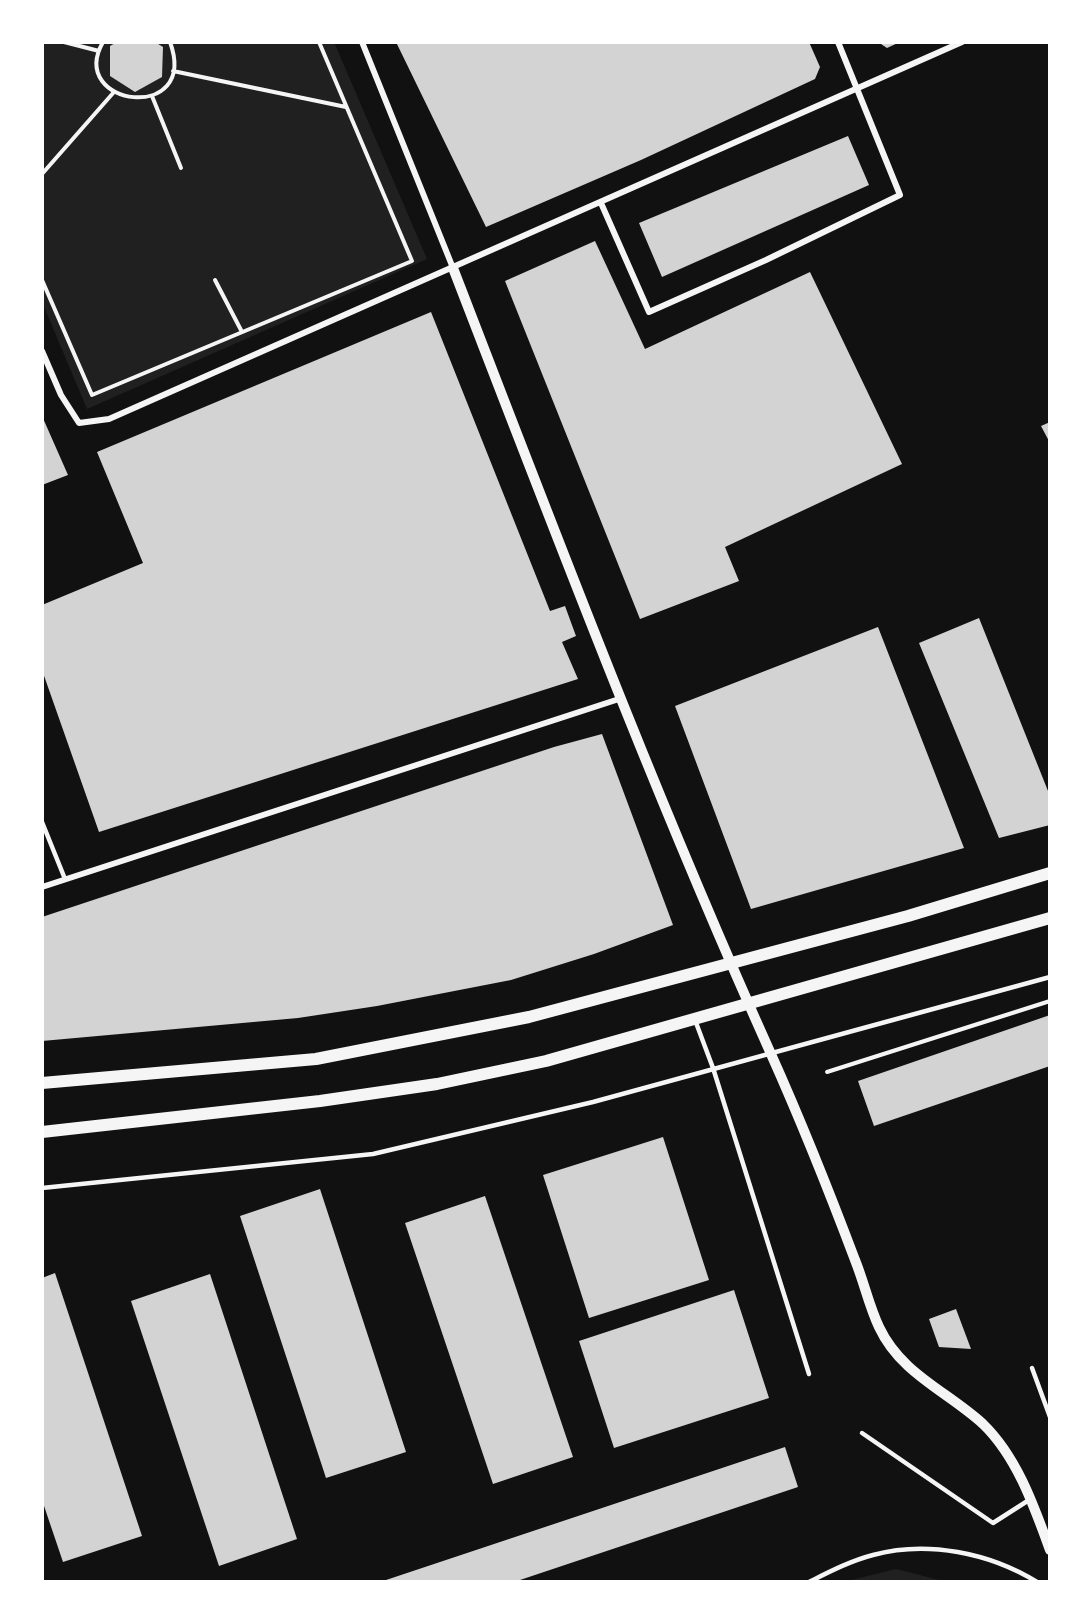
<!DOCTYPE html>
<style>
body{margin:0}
#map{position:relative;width:1092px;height:1624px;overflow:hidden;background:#111;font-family:Cabin,sans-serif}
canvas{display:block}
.frame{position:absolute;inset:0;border:44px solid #fff;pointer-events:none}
</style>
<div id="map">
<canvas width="1092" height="1624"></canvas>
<div class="frame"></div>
</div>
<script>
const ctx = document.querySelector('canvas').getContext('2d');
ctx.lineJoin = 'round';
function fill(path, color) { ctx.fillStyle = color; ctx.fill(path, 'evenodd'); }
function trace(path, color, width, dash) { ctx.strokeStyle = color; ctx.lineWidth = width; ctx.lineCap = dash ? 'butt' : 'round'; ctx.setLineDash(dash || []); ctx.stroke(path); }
fill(new Path2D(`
 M42,42H334L427,259L87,409L42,302Z
 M896,1569L947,1582H843Z`), '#202020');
fill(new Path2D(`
 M117,42H155L163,47L162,77L135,92L110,76V46Z
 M396,42H809L820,67L815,79L641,160L486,227Z
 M878,42H900L887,48Z
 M848,136L869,185L662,277L639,223Z
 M595,241L645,349L810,272L902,464L725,547L739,581L640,619L505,281Z
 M431,312L550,611L565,606L576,636L562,642L578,679L99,832L42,670V605L143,563L97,452Z
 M42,416L68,475L42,485Z
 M1050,422V443L1041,426Z
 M979,618L1050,796V825L999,838L919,643Z
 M878,627L964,848L751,909L675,706Z
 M602,734L673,925L594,954L511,980L377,1006L298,1018L42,1041V917L554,747Z
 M1050,1015V1066L874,1126L858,1081Z
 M663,1137L709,1280L589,1318L543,1175Z
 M320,1189L406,1452L326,1478L240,1216Z
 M485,1196L573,1457L493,1484L405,1223Z
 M55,1273L142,1536L63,1562L42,1500V1278Z
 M210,1274L297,1539L219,1566L131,1301Z
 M734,1290L769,1398L614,1448L579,1341Z
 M956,1309L971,1349L939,1347L929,1319Z
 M785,1447L798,1487L514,1582H380Z`), '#d3d3d3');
trace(new Path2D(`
 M64,42L99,51
 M103,42C66,107 200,124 170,42
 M173,71L346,107
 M152,96L181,168
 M42,174L114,92
 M42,280L92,395L412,261L319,42
 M215,280L242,332
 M827,1072L1050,1001`), '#f5f5f5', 4);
trace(new Path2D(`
 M42,822L65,879
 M695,1020L713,1068L809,1374
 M42,1188L373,1154L593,1102L1050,977
 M1032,1368L1050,1417
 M862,1433L993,1523L1029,1500
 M809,1582C829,1572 850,1561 873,1555C927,1540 990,1553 1037,1582`), '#f5f5f5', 4.5);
trace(new Path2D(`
 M362,42L453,268
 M601,203L649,312L766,260L900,195L838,42
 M42,351L61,395L79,423L109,419L962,42
 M42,887L619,699`), '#f5f5f5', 6);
trace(new Path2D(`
 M453,268C555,532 655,796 771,1054C801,1121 829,1191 855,1260C864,1282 869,1306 879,1327C901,1374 947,1391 983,1424C1017,1457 1034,1506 1050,1550`), '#f5f5f5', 10);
trace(new Path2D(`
 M42,1083L316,1059L529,1017L908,916L1050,873
 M42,1132L320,1101L437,1084L546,1061L1050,918`), '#f5f5f5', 12);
</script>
